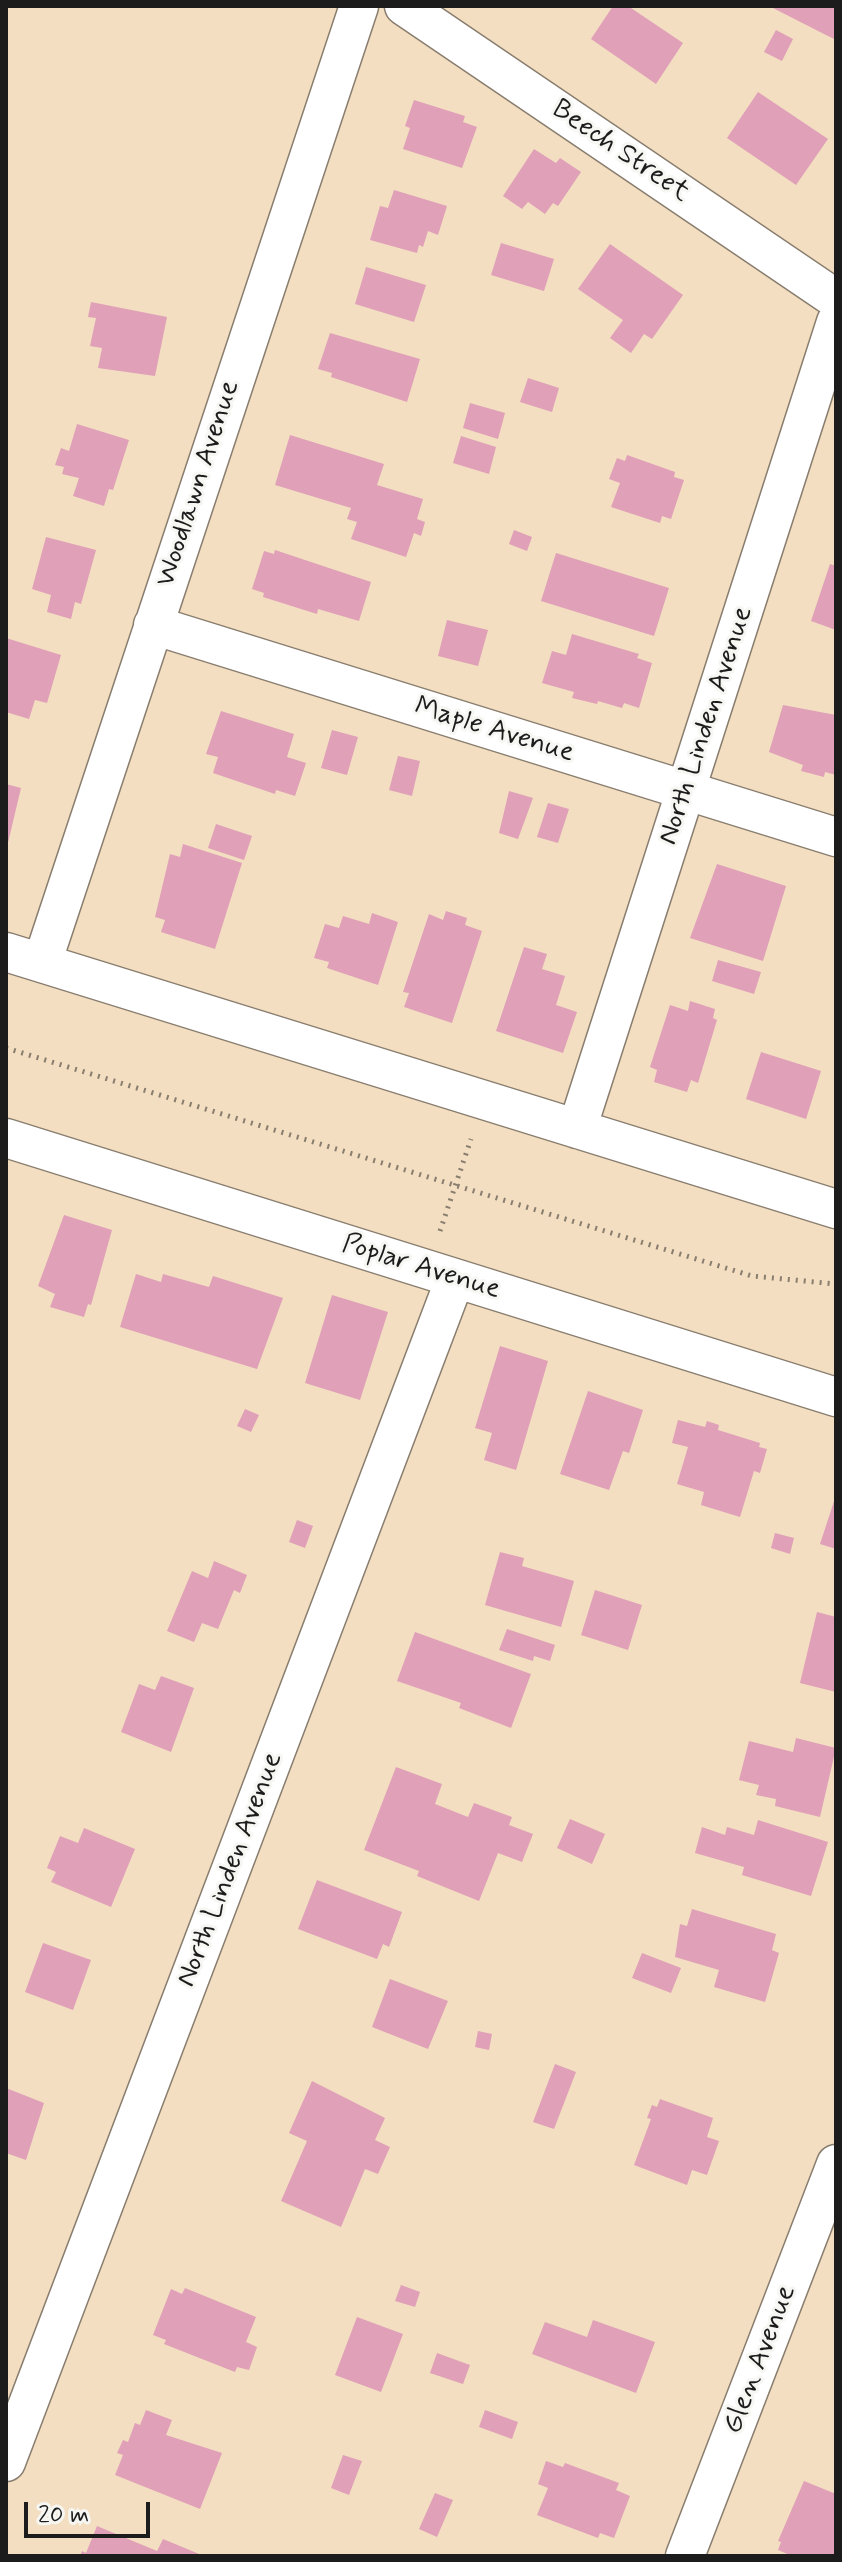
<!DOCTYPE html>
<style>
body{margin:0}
#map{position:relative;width:842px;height:2562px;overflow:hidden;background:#f3dec1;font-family:Mynerve,sans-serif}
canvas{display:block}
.frame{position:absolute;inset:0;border:8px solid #1c1c1c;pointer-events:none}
.scale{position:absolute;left:24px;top:2502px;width:126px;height:36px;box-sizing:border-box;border:4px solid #1c1c1c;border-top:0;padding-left:10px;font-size:24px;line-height:28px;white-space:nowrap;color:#1c1c1c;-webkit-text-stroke:6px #f6f6f2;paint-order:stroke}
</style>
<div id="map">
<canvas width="842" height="2562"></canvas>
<div class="frame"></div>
<div class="scale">20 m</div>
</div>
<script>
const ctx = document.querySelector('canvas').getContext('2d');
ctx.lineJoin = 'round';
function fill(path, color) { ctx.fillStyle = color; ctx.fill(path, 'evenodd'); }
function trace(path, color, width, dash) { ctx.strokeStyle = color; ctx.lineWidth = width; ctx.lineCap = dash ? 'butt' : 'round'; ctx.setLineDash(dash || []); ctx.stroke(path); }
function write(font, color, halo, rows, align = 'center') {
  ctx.font = font + ' Mynerve,sans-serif'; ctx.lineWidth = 6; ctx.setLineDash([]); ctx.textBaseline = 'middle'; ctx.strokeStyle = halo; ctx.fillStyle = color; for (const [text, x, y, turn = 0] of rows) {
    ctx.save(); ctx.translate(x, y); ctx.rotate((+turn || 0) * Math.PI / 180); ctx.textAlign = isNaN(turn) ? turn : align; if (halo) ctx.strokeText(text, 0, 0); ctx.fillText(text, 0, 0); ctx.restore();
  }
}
fill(new Path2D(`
 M613,6H628L683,43L656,84L591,39Z
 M769,6H836V40L822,33Z
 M776,30L793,39L782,61L764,52Z
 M758,92L828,139L796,185L727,138Z
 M414,100L465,116L463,122L477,127L462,168L403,149L410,128L405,126Z
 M534,149L556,163L560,158L581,172L558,206L553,203L545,214L528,202L522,209L503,196Z
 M394,190L447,206L438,235L428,231L423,247L419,245L417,253L370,240L380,206L388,208Z
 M501,243L554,259L544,291L491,275Z
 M610,244L683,295L652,339L644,334L631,353L610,338L623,320L578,289Z
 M366,267L426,285L414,322L355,304Z
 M91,302L167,317L155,376L98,368L102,348L90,346L96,318L88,317Z
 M330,333L420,359L407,402L331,377L332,373L318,369Z
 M528,378L559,388L552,412L520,402Z
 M470,403L505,413L498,439L463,428Z
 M77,424L129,440L113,490L109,489L104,506L73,496L79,478L62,474L64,467L55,465L61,448L69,451Z
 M290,435L384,464L377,485L423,499L417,519L425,522L421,536L414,533L406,557L351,539L357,522L347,519L351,508L275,485Z
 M461,436L496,447L489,474L453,463Z
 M627,455L675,472L674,477L684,480L671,519L662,516L660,523L611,507L620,483L609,479L617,458L625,461Z
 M514,530L532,537L527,551L509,544Z
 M46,537L96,550L81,604L75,602L71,619L47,612L51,595L32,589Z
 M275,550L371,582L359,621L318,609L317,614L263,597L264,593L252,589L264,551L274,554Z
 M556,553L669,588L654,636L541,601Z
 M830,564L836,566V630L811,621Z
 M447,620L488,630L478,666L438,656Z
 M572,634L639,654L637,658L652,663L639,708L624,703L622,708L598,701L597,704L572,698L574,692L542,683L552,651L566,655Z
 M6,638L61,655L47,703L35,700L29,719L6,712Z
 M783,705L836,715V775L825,772L824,777L801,771L803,765L769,752Z
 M221,711L294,734L287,757L306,763L295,796L276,790L275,794L213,773L218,757L206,754Z
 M332,730L358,737L347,775L321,768Z
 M398,756L420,761L412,796L389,790Z
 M6,784L21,788L7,847H6Z
 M509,791L533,798L518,839L499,833Z
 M548,803L569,809L558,843L537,837Z
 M216,824L252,836L244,860L208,848Z
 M183,844L242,863L215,949L161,932L165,920L155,917L170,854L180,857Z
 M717,864L786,886L763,961L690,938Z
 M446,911L467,918L465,925L482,931L452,1023L404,1007L409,993L403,992L429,914L443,920Z
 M372,913L398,922L378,985L327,968L329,962L314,958L325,924L339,928L343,916L369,924Z
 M524,947L547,954L542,969L565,976L556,1005L577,1012L563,1053L496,1031Z
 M718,960L761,972L754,994L712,981Z
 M690,1001L715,1009L713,1018L717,1020L698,1083L691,1080L687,1092L654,1082L657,1070L650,1067L670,1005L688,1011Z
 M761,1052L821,1071L806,1119L746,1099Z
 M64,1215L112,1230L91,1305L88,1304L84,1317L50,1307L55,1294L38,1286Z
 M136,1274L161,1282L163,1274L209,1287L213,1276L283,1298L257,1369L120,1327Z
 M332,1295L388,1312L360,1400L305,1383Z
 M500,1346L548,1361L516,1470L484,1460L492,1433L475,1428Z
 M588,1391L643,1410L629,1453L623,1451L609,1490L560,1474Z
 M245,1409L259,1415L251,1432L237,1426Z
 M678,1420L705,1427L707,1421L719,1425L718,1430L760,1443L759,1447L767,1449L760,1473L754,1471L740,1517L701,1505L704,1492L677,1484L688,1447L672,1443Z
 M836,1495V1549L820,1544Z
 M297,1520L313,1526L305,1548L289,1542Z
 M775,1533L794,1538L790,1554L771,1548Z
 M500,1552L524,1558L522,1566L574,1581L561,1627L485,1605Z
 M214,1561L247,1575L240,1593L234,1590L218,1629L202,1623L194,1642L167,1631L192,1571L208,1578Z
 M595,1590L642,1605L628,1650L581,1635Z
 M817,1612L836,1617V1692L800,1683Z
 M507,1629L555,1645L550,1661L534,1656L533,1661L499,1650Z
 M415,1632L531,1674L511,1728L459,1708L461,1703L397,1681Z
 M161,1676L194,1688L171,1752L121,1732L139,1684L155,1690Z
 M796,1738L836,1748L820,1817L775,1806L776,1799L756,1795L759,1785L739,1780L749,1741L793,1752Z
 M396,1767L442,1784L435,1804L468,1817L474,1803L512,1817L509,1825L533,1834L522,1862L498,1853L479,1901L417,1876L419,1871L364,1850Z
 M570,1819L605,1834L592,1864L557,1848Z
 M758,1820L828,1842L811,1896L742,1875L744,1867L695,1853L702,1827L725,1835L727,1827L754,1835Z
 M84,1828L135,1849L111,1907L51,1882L56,1872L47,1868L60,1836L78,1843Z
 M317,1880L402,1912L389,1947L383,1944L377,1959L298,1929Z
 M692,1909L776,1934L772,1950L779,1953L765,2002L714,1987L719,1970L675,1957L680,1924L687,1926Z
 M43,1943L91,1960L73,2010L25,1992Z
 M642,1953L681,1968L671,1993L632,1978Z
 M390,1979L448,2001L428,2049L372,2027Z
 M478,2031L492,2034L489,2050L475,2047Z
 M555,2064L576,2072L554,2129L533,2122Z
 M312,2081L385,2118L375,2140L390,2147L378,2174L365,2169L341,2227L281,2201L307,2141L289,2133Z
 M6,2088L44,2103L26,2160L6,2153Z
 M660,2099L713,2118L707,2137L719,2141L707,2175L692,2170L687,2185L634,2165L651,2119L647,2118L652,2105L657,2107Z
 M401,2285L420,2292L415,2307L395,2301Z
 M185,2288L256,2317L246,2342L257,2347L249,2370L237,2367L235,2372L164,2344L166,2340L153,2335L171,2289L182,2294Z
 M357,2317L403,2334L381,2392L335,2375Z
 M593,2320L655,2342L636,2393L532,2354L545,2322L587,2337Z
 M437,2353L470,2365L463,2384L430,2373Z
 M146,2410L172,2420L166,2435L222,2453L200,2509L115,2475L123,2455L117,2453L123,2440L128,2442L135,2423L140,2425Z
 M485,2410L518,2422L512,2439L479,2427Z
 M343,2455L362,2461L349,2495L331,2488Z
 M546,2461L563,2467L565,2463L619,2483L616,2490L630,2496L614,2538L600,2533L598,2538L537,2515L548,2488L538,2484Z
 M804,2481L836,2494V2556H792L778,2550L781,2542L778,2541Z
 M435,2493L453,2500L437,2537L419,2529Z
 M97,2526L157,2551L163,2539L204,2556H80L82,2551L86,2553Z`), '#dfa0b8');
const minor = new Path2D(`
 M404,6L836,299
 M153,625L836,837
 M6,952L836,1209
 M42,963L359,6
 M577,1129L836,322
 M6,1138L836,1397
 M6,2462L455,1279
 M685,2556L836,2164`);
trace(minor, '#887d6e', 41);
trace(new Path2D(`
 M6,1048L752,1276L836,1284
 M440,1231L471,1139`), '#887d6e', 5, [2, 6]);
trace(minor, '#fff', 38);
write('28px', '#1c1c1c', '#f6f6f2', [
 ["Beech Street",620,152,34],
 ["Woodlawn Avenue",199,484,-72],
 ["North Linden Avenue",707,726,-72],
 ["Maple Avenue",494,731,17],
 ["Poplar Avenue",421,1268,17],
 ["North Linden Avenue",231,1870,-69],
 ["Glen Avenue",761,2360,-69]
]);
</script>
